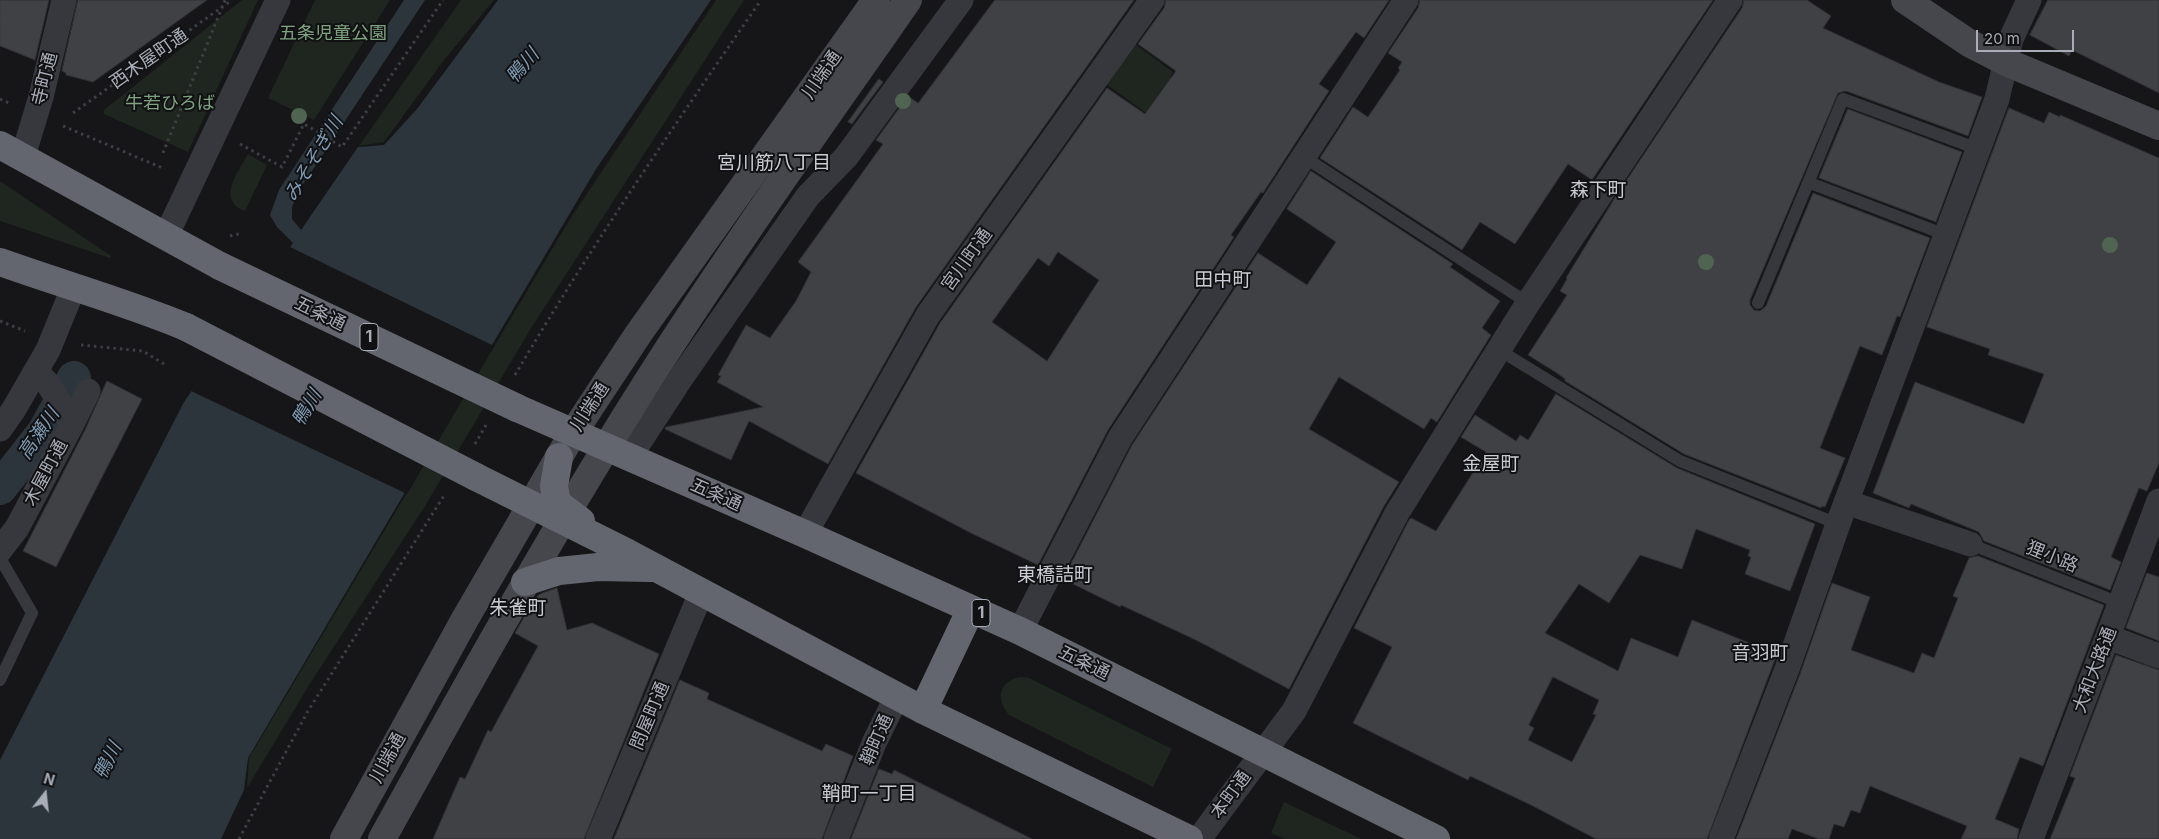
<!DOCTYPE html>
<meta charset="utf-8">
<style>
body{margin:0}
#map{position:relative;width:2159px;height:839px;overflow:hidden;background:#161618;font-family:Inter,sans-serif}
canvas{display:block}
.north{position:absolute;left:20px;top:769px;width:50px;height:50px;-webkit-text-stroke:4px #111113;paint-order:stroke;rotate:16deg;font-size:14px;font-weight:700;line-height:20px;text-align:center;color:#a8adb8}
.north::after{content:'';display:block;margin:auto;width:18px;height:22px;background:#a8adb8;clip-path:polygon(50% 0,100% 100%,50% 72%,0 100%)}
.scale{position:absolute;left:1976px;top:30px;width:98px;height:22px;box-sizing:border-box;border:2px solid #a8adb8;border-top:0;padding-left:6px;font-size:15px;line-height:18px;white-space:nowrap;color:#a8adb8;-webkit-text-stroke:4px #111113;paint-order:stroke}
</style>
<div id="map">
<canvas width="2159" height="839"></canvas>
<div class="north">N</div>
<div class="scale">20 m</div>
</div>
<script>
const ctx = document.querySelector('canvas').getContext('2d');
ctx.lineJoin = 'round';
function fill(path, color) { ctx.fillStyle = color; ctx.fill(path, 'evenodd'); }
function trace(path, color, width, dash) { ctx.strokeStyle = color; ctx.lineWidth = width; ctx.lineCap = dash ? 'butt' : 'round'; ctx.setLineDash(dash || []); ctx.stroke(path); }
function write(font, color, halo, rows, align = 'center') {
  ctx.font = font + ' Inter,"Noto Sans JP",sans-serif'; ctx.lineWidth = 4; ctx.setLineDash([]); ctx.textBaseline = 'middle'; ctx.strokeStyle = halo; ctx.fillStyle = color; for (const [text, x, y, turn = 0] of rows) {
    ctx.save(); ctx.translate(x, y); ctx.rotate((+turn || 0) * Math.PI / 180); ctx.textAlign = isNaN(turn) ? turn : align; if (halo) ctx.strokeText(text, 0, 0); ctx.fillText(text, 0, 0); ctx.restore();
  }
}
fill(new Path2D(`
 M242,0H258L188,152L104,114V110Z
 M315,0H390L314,120L268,98Z
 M461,0H494L444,60L384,142L359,146Z
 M716,0H744L533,325L425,506L311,682L247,788L249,758L570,219Z
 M1135,44L1173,72L1170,77L1182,86L1156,120L1106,84Z
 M248,154L267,165L245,211C216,200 238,172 248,154Z
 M0,181L111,256L110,258L0,221Z
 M1020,677L1029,678L1172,749L1153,787L1009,715C995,698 999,682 1020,677Z
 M1284,802L1361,839H1285L1271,833Z`), '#1e261f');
fill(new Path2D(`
 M404,0H425L300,189L292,207V219L301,230L358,147L384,145L417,109L498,0H711L596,169L248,758L244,790L221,839H0V760L184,402L293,243L277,227L270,215L279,190Z`), '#2c353c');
fill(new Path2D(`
 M288,246L494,346L407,494L189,390Z`), '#161618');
trace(new Path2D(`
 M0,488L44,432L74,378`), '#2c353c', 34);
const building = new Path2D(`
 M0,0H49L35,60L0,46Z
 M78,0H207L93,82L66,75V73L62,71Z
 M995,0H1134L916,307L828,464L749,421L731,460L665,429L666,427L763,407L717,382L721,376L718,375L746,325L770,338L796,301L811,272L798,262L883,144L876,140L908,96L918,103Z
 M1166,0H1389L1364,38L1356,32L1319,84L1329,91L1263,193L1261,192L1231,235L1234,237L1108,430L1038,565L971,533L856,473L940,323L1107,88L1145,114L1176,71L1138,44L1164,8ZM1058,252L1099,280L1047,361L992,322L1038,258L1049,266Z
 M1420,0H1713L1592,180L1568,164L1515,244L1480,222L1462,250L1320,158L1353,107L1368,117L1400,70L1398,68L1402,62L1388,53L1418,8Z
 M1744,0H1807L1831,16L1823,28L1939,82L1982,97L1968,136L1846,91L1838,93L1750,300V305L1754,310L1760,311L1766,306L1813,193L1930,238L1900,317L1897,316L1882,355L1860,346L1820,448L1845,458L1825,507L1822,506L1821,508L1684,454L1565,381V379L1557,373L1528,355L1567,295L1560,291L1567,279L1566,278L1616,196L1742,8Z
 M2048,0H2159V93L2072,50L2069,56L2030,35Z
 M879,79L883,82L852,124L848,122Z
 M2009,108L2044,123L2049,112L2060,117V115L2159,158V463L2147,491L2139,488L2111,557L2121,562L2110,590L1984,541L1979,532L1911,504L1909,508L1873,493L1915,382L2024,424L2044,374L1988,355L1990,349L1927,327Z
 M1848,109L1962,152L1936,222L1819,178Z
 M1311,171L1453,264L1450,267L1500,301L1482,328L1491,335L1437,422L1431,418L1424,429L1339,377L1309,429L1399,482L1384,506L1289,689L1198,641L1121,605L1120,607L1063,579L1132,445L1258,253L1307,285L1336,242L1287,209Z
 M107,381L142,399L56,567L23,551L85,430Z
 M1556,394L1677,468L1815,524L1790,591L1745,574L1751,557L1748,556L1750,550L1696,529L1682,569L1640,555L1609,603L1579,584L1545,633L1618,671L1631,638L1678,657L1692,620L1777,654L1707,839H1596L1531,805L1470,776L1468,780L1353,723L1392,647L1354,628L1409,520L1411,518L1436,531L1486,452L1461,437L1475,415L1516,441L1520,435L1528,440ZM1553,677L1599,700L1593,714L1596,715L1572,762L1528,740L1534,728L1529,725Z
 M1978,556L2104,605L2043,766L2020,757L1995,819L2019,829L2017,839H1961L1967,826L1870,786L1860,813L1851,810L1844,827L1834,824L1829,839H1819L1792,829L1788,839H1736L1800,674L1832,583L1870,597L1851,650L1914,673L1922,653L1934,658L1958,598L1953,596L1969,558Z
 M2147,573L2159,577V641L2126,628Z
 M557,588L567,630L592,623L659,654L584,839H433L460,777L465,779L488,730L491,732L538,646L515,633L535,598L540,594Z
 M2116,655L2159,670V839H2050L2075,778L2070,776Z
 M680,680L709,693L707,699L822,751L826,744L853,756L822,839H614Z
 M879,769L892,774L894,770L1032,839H851Z`);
fill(building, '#404145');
trace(building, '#303034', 1);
trace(new Path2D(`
 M0,99L9,103
 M73,113L232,0
 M63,126L165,169
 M240,144L282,167L304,124L342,147L443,0
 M163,153L225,0
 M230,236L239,234
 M0,321L25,331
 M81,345L143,351L164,364
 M515,375C591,246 676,123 761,0
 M475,444L486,425
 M239,839L308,711L445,494`), '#3d3f44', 3, [2.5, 4]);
trace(new Path2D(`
 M1304,157L1528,303
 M1810,183L1946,235
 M1758,303L1843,99L1978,149
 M1499,350L1680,461L1838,524
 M1970,544L2120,603
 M0,558L32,613L0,680`), '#37383d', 12);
trace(new Path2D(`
 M23,156L41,97L64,0
 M166,236L278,0
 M72,424L88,391
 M0,429L14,409L48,350L73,289
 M629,458L683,375L808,196L846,157L961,0
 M1846,502L1970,544
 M805,534L928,315L1152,0
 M0,550L17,528L72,424L49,385L36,371
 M1020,631L1120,438L1406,0
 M2108,637L2159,656
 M598,839L701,593
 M836,839L874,743L897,696
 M1199,839L1294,711L1397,513L1528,303L1730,0
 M1721,839L1787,669L1838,524L1997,99L2011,39L2029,0
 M2031,839L2159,501`), '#37383d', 25);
trace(new Path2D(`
 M1905,0L1969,43L2006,62L2159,126
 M344,839L465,619L573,433L639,333L876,0
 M382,839C472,676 562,514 663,357C741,236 826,118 908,0`), '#45474d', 28);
trace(new Path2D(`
 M0,145L220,266
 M0,262C61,284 126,302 186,327
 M517,408L805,534L1020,631L1436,839
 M559,457L554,486L557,503L581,521
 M476,477L628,553L923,710L1189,839
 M525,582L559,571L598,567L650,568
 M923,710L971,609`), '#63666e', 28);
trace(new Path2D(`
 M220,266L517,408
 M186,327L476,477`), '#63666e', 28);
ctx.fillStyle = '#506452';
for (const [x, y] of [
 [903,101],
 [299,116],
 [2110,245],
 [1706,262]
]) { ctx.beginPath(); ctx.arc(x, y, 8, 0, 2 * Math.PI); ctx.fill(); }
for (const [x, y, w] of [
 [369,337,18],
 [981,613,18]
]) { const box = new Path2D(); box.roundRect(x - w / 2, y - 13.5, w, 27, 4); ctx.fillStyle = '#111113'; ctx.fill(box); trace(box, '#a8adb8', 1); }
write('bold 16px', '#a8adb8', null, [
 ["1",369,337],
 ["1",981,613]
]);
write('18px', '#7fa381', '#111113', [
 ["五条児童公園",333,34],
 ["牛若ひろば",170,104]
]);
write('18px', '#a8adb8', '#111113', [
 ["西木屋町通",149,59,-35],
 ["川端通",822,75,-55],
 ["寺町通",45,79,-76],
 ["宮川町通",967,260,-54],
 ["五条通",320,314,26],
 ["川端通",590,407,-57],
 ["木屋町通",46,473,-62],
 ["五条通",716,495,24],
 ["狸小路",2052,557,22],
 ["五条通",1084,663,26],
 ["大和大路通",2095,670,-69],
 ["問屋町通",650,716,-67],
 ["鞘町通",877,740,-66],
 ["川端通",388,758,-61],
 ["本町通",1231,795,-54]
]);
write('italic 19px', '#7f9bb3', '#111113', [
 ["鴨川",523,66,-49],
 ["みそそぎ川",314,159,-59],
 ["鴨川",307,408,-59],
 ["高瀬川",39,434,-56],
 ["鴨川",108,761,-63]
]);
write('19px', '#c9ccd4', '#111113', [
 ["宮川筋八丁目",774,163],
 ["森下町",1598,190],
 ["田中町",1223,280],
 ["金屋町",1491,464],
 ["東橋詰町",1055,575],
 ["朱雀町",518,608],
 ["音羽町",1760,653],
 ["鞘町一丁目",869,794]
]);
</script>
